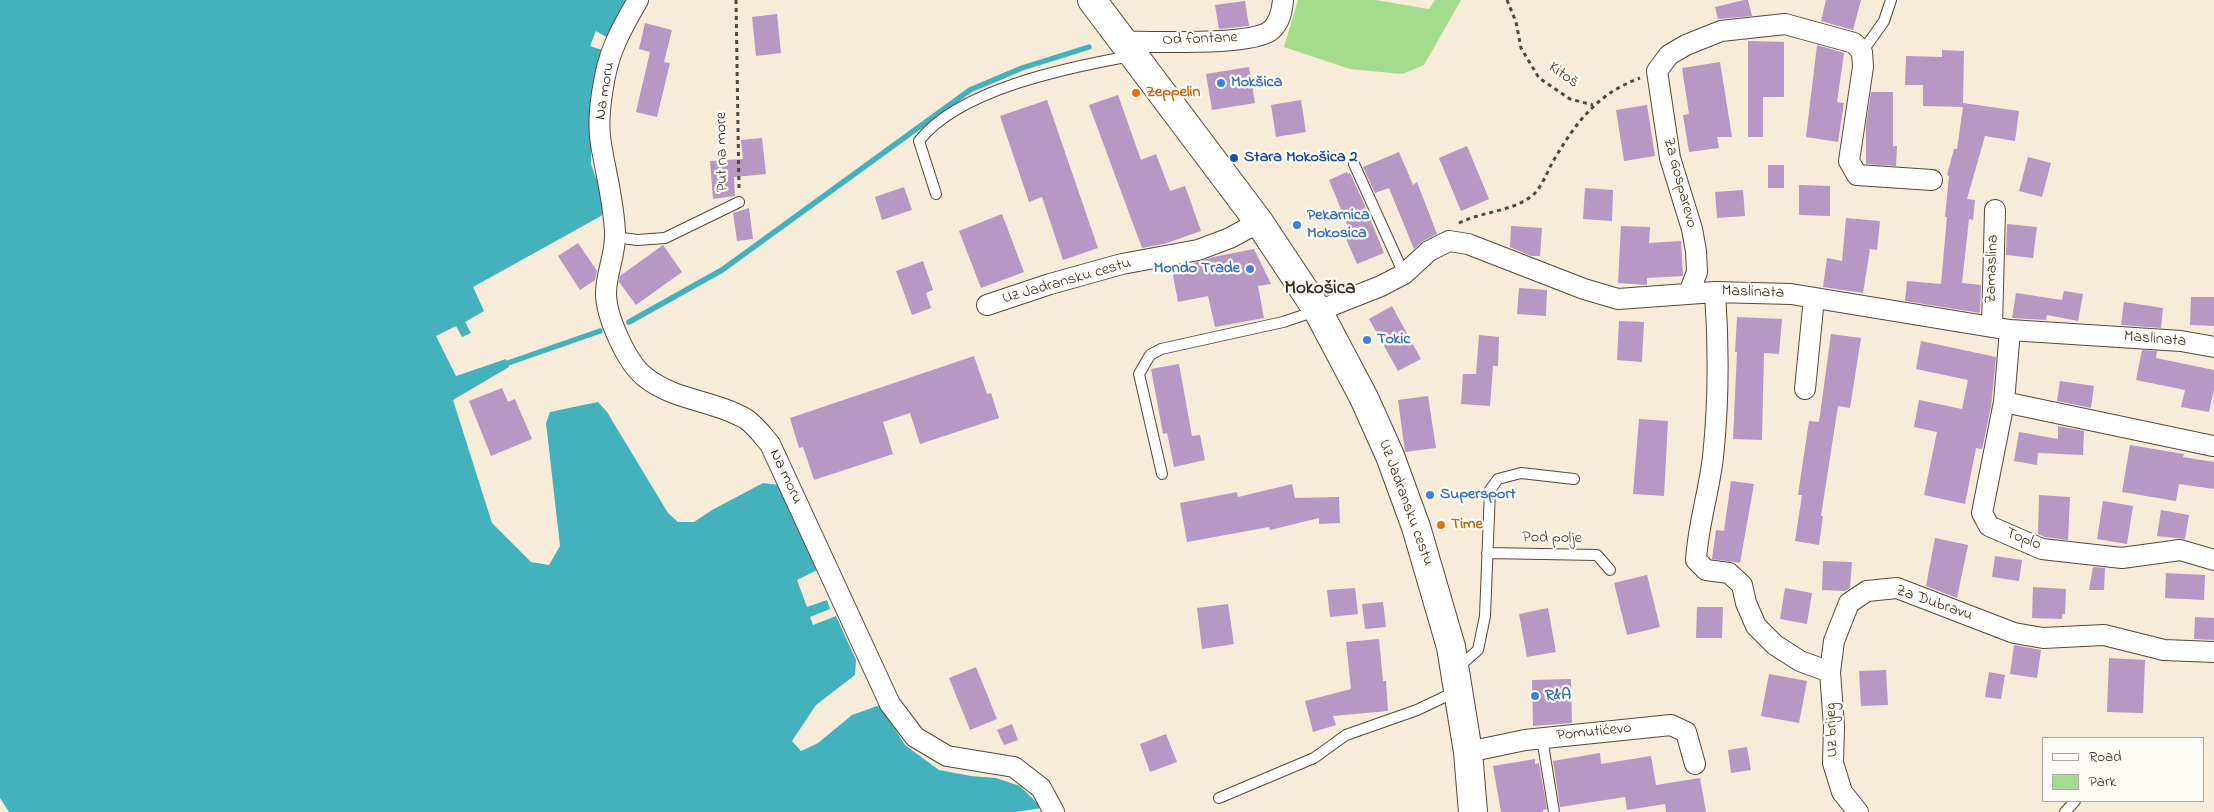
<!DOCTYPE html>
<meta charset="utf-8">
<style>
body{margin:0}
#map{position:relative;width:2214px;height:812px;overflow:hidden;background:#f6ecd9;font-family:"Indie Flower",sans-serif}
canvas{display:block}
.legend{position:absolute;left:2042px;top:737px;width:162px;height:65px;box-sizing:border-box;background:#fdfcf7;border:1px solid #afa8a0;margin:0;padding:6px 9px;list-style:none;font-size:15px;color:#3b2a1e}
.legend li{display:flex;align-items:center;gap:10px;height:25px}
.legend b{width:25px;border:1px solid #afa8a0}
</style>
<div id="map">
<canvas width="2214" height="812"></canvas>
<ul class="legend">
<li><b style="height:6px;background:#fff"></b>Road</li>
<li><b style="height:14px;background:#a3dc8d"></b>Park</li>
</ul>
</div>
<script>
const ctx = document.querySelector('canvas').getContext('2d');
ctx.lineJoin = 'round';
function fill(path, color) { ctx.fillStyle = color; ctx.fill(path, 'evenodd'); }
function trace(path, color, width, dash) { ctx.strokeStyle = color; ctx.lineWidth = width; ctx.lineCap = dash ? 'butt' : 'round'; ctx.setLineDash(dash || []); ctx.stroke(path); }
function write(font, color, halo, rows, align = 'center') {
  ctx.font = font + ' "Indie Flower",sans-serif'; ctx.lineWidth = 4.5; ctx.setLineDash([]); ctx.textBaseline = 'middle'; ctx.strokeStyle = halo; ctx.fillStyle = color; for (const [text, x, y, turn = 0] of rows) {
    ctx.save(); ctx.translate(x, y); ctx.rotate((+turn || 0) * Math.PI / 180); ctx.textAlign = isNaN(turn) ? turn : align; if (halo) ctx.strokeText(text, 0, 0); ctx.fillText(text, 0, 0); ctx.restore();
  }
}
fill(new Path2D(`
 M1298,0H1375L1429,9L1435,0H1461L1424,65L1402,74L1350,69L1284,47Z`), '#a3dc8d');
fill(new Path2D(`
 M0,0H630L608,38L596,31L590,46L602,50L591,111V164L606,206L601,216L473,287L484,311L465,322L471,333L462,337L456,326L436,336L456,376L506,359L509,367L453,400L492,523L531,562L549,565L560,546L546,423L550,412L598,402L607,412L668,513L678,522H694L712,510L763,483L779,485L817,570L797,580L807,607L827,600L830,609L810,617L813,625L836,616L856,660L855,675L816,705L792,741L801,751L818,743L852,715L880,705L905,745L939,770L971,776L996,778L1020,786L1042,808L1016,812H9L0,798Z`), '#43b2bd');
trace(new Path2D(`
 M629,322L722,270L970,90L1022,68L1089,47
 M508,363L600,331`), '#43b2bd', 5.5);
fill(new Path2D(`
 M1744,0H1748L1752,16L1718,19L1715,7Z
 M1826,0H1861L1853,30L1821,21Z
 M1245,1L1249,26L1219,29L1215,5Z
 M777,14L781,53L756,56L752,17Z
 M645,23L672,30L664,62L670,63L657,117L636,112L650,52L639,49Z
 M1748,41L1784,42V97H1763V137H1748Z
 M1817,45L1844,53L1837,102L1844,103L1838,142L1806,137Z
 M1942,50L1964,51L1963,103L2019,111L2015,141L1985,136L1967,199L1975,200L1973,220L1969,219L1962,283L1981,285L1980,313L1905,301L1907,281L1941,284L1947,217H1945L1949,176L1947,175L1954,149H1957L1963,107L1923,106V85H1905L1906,56L1942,57Z
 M1720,62L1732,137H1717L1719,148L1689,152L1683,115L1689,114L1682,68Z
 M1249,67L1255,103L1212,110L1206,74Z
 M1871,92H1893V146H1897L1896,166L1866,164V125Z
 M1118,95L1141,160L1156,154L1170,191L1185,186L1201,231L1164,244L1142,248L1089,105Z
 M1047,100L1098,248L1063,260L1042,197L1029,202L1000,116Z
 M1301,100L1306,132L1276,137L1271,105Z
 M1647,105L1655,156L1624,161L1616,110Z
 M762,138L766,174L734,177L735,196L713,199L710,161L743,159L741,140Z
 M1467,146L1489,199L1461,211L1439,158Z
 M1399,152L1413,185L1417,182L1437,234L1423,241L1414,249L1389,188L1375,193L1363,167Z
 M2028,157L2051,163L2042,197L2019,191Z
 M1768,165H1784V188H1768Z
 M1347,172L1348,174L1350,173L1362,199L1384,253L1357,264L1343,232L1349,229L1329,180Z
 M1799,185L1830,186V216L1799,215Z
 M904,187L912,210L882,220L875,197Z
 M1585,188L1613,190L1612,221L1583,219Z
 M1743,190L1745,216L1717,218L1715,192Z
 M749,208L753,239L737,241L733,213Z
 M1002,214L1024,272L981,288L959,231Z
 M1846,218L1880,221L1877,250L1870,249L1863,293L1823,287L1827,258L1842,261Z
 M2007,224L2037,227L2033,258L2006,255Z
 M1511,226L1542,228L1540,256H1531L1510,247Z
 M1621,226L1650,227L1649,243L1681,241L1683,276L1647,278V285L1618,283Z
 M578,243L597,271L595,280L580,290L558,256Z
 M663,245L682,272L636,305L619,282L620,276Z
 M1254,249L1271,284L1258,286L1264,318L1215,327L1208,296L1178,302L1172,270L1193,266V263L1213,257Z
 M923,261L933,290L926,293L931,308L912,315L896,271Z
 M1519,288L1547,290L1546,316L1517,314Z
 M2064,291L2083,294L2078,321L2047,315L2046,320L2012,318L2016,293L2062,300Z
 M2191,297H2214V326L2190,325Z
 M2124,302L2163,308L2161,328L2121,325Z
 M1392,306L1421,359L1398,371L1369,319Z
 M1737,317L1782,319L1779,354L1764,353L1762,440L1733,439L1737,352H1735Z
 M1619,321L1644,322L1642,362L1617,360Z
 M1831,334L1861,338L1850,408L1838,406L1821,516H1823L1819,545L1795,541L1802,495H1798L1809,421L1819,422Z
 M1479,335L1499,337L1498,366H1493L1490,406L1461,404L1463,374H1476Z
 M1921,341L1996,357L1991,407L1982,449L1976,448L1965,504L1924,495L1937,432L1914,427L1919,400L1962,409L1968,380L1916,369Z
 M2142,350L2157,351L2156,358L2214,370V389L2209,412L2181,407L2185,390L2136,380Z
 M974,356L987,394L991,393L999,418L920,444L910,413L883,422L893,454L814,480L803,447L799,448L790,418Z
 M1179,364L1192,436L1200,435L1205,460L1174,467L1167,433L1163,434L1151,369Z
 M2060,381L2094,386L2091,408L2057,401Z
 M502,388L508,402L515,399L532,439L491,456L469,401Z
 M1428,396L1436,448L1405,452L1398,400Z
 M1639,419L1668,421L1664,496L1633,494Z
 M2058,426L2084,431L2083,455L2038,453L2037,465L2014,461L2019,432L2058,439Z
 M2130,445L2184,454L2183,457L2214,462V489L2179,484L2176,501L2122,492Z
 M1731,481L1754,484L1740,563L1712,559L1716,530L1724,531Z
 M1292,484L1295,498L1339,497L1340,523L1319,524V518L1270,530L1269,527L1187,542L1180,503L1237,492L1238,497Z
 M2039,495L2070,497L2068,540L2045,537L2038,534Z
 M2103,501L2133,506L2127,544L2097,539Z
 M2161,510L2189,515L2185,539L2157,536Z
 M1935,538L1968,545L1957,598L1926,586Z
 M1995,556L2022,560L2019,581L1992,577Z
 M1823,561L1852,562L1850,588L1845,591L1822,590Z
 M2093,567L2105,568L2104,590H2089Z
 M2166,573L2205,575L2204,600L2165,598Z
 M1647,575L1660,627L1627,635L1614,583Z
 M2033,587L2066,589L2065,614H2062V619L2032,618Z
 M1355,588L1358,614L1330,617L1327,590Z
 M1785,588L1812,593L1807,624L1780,619Z
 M1383,602L1386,627L1365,629L1362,604Z
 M1228,604L1234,644L1202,649L1197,608Z
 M1697,607H1723L1722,638H1696Z
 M1548,608L1556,652L1527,657L1519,614Z
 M2195,617L2214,618V640L2194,639Z
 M1379,639L1383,681H1386L1388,711L1333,716L1336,725L1313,732L1305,701L1351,689L1346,642Z
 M2014,645L2041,650L2037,678L2010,674Z
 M2109,658L2145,660L2143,713L2107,712Z
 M976,667L997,719L970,730L949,678Z
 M1886,670L1888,705L1861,706L1859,671Z
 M1989,672L2005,675L2001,699L1985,697Z
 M1769,674L1807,681L1799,723L1761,716Z
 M1571,679L1572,723L1533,726L1532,680Z
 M1012,724L1018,740L1004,745L997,730Z
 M1166,734L1177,762L1150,772L1140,744Z
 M1747,747L1751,770L1731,773L1728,750Z
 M1600,753L1601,764L1651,756L1656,785L1700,778L1706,812H1666L1665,804L1627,810L1625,797L1560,807L1553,761Z
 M1535,759V764L1539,763L1547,809L1543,810V812H1501L1493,766Z`), '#b797c3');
const lane = new Path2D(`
 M1862,52L1884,21L1891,0
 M1354,164L1404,274
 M936,194L919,141C959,89 1070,67 1131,56
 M615,237L637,240L665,238L739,202
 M1162,474L1139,374L1150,355L1161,349L1283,322L1316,311
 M1487,553L1597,555L1610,570
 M1457,668L1478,650L1485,616L1490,490L1498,479L1521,473L1574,479
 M1542,738L1554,812
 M1219,798L1314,758L1346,735L1417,710L1457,691
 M2065,812L2075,801`);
const street = new Path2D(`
 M638,0C630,14 621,29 615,44C604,68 596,118 601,144C606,174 614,203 615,233C616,254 606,273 606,293C606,317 627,363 645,377C675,401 714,400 746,419C755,425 763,436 770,444L890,704L915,737L947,756L1014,767L1041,788L1054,812
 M1125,42C1153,41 1250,46 1270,31C1280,23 1282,11 1283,0
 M1715,292C1719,349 1719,400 1713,457C1709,492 1698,525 1696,560L1706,570L1729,573L1742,585L1746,603L1756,626L1775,645L1800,661L1830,672L1834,641L1849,603L1867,591L1897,588L2014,633L2043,638L2104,635L2164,650L2214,652
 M1689,293L1697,272L1696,251L1692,229L1670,158L1657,71L1669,55L1686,45L1721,31L1785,24L1854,43L1862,52L1863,67L1849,161L1857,175L1932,180
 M987,305L1050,284L1122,264L1198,250L1230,238L1259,222
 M1318,311L1381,286L1404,274L1429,251L1449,241L1468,244L1584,289L1618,299L1715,292L1791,294L2010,330L2181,341L2214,347
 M1992,327L1995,210
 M2010,330L2004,402L1982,513L1989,526L2042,549L2122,558L2180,550L2214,560
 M1805,389L1814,298
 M2004,402L2213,446
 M1830,672L1834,726L1833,763L1842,792L1858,812
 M1468,752L1525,740L1671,725L1686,732L1695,764`);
const secondary = new Path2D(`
 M1092,0L1259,222L1318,311L1364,398L1390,456L1416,527L1451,647L1468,752L1473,812`);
trace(lane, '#57473a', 12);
trace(street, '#57473a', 22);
trace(secondary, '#57473a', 30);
trace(new Path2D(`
 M736,0L739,189
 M1507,0L1516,22L1521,48L1539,78L1570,99L1593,105
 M1459,223C1483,211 1512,212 1533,195C1541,188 1547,173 1552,163C1575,124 1596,94 1640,78`), '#57473a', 3, [4, 4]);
trace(lane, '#fff', 10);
trace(street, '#fff', 20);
trace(secondary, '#fff', 28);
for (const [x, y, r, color] of [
 [1221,83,5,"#3f7fe0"],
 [1136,93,5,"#e8710a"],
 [1234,158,5,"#1a4fb4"],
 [1297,225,5,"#3f7fe0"],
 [1250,269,5,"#3f7fe0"],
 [1367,340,5,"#3f7fe0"],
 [1430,495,5,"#3f7fe0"],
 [1441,525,5,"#e8710a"],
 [1535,696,5,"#3f7fe0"]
]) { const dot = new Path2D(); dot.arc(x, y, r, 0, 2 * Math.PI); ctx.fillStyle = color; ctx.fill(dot); trace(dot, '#fdfcf7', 2); }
write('16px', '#3b2a1e', '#fdfcf7', [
 ["Od fontane",1200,40,-2],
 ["Kitoš",1563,76,35],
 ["Na moru",606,91,-81],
 ["Put na more",723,152,-91],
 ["Za Gosparevo",1679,183,75],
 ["Zamaslina",1993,269,-88],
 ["Uz Jadransku cestu",1067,282,-16],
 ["Maslinata",1753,293,2],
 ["Maslinata",2155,340,5],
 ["Na moru",785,477,65],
 ["Uz Jadransku cestu",1405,503,70],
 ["Pod polje",1552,539,1],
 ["Toplo",2023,540,21],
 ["Za Dubravu",1934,604,19],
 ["Uz brijeg",1833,730,-92],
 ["Pomutićevo",1594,733,-6]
]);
write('bold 16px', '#366cbe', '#fdfcf7', [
 ["Mokšica",1231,83],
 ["Pekarnica",1307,216],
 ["Mokosica",1307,234],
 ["Mondo Trade",1240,269,"right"],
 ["Tokic",1377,340],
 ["Supersport",1440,495],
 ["R&A",1545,696]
], 'left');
write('bold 16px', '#c56008', '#fdfcf7', [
 ["Zeppelin",1146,93],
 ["Time",1451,525]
], 'left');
write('bold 16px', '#164399', '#fdfcf7', [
 ["Stara Mokošica 2",1244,158]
], 'left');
write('bold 19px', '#3b2a1e', '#fdfcf7', [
 ["Mokošica",1320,290]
]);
</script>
